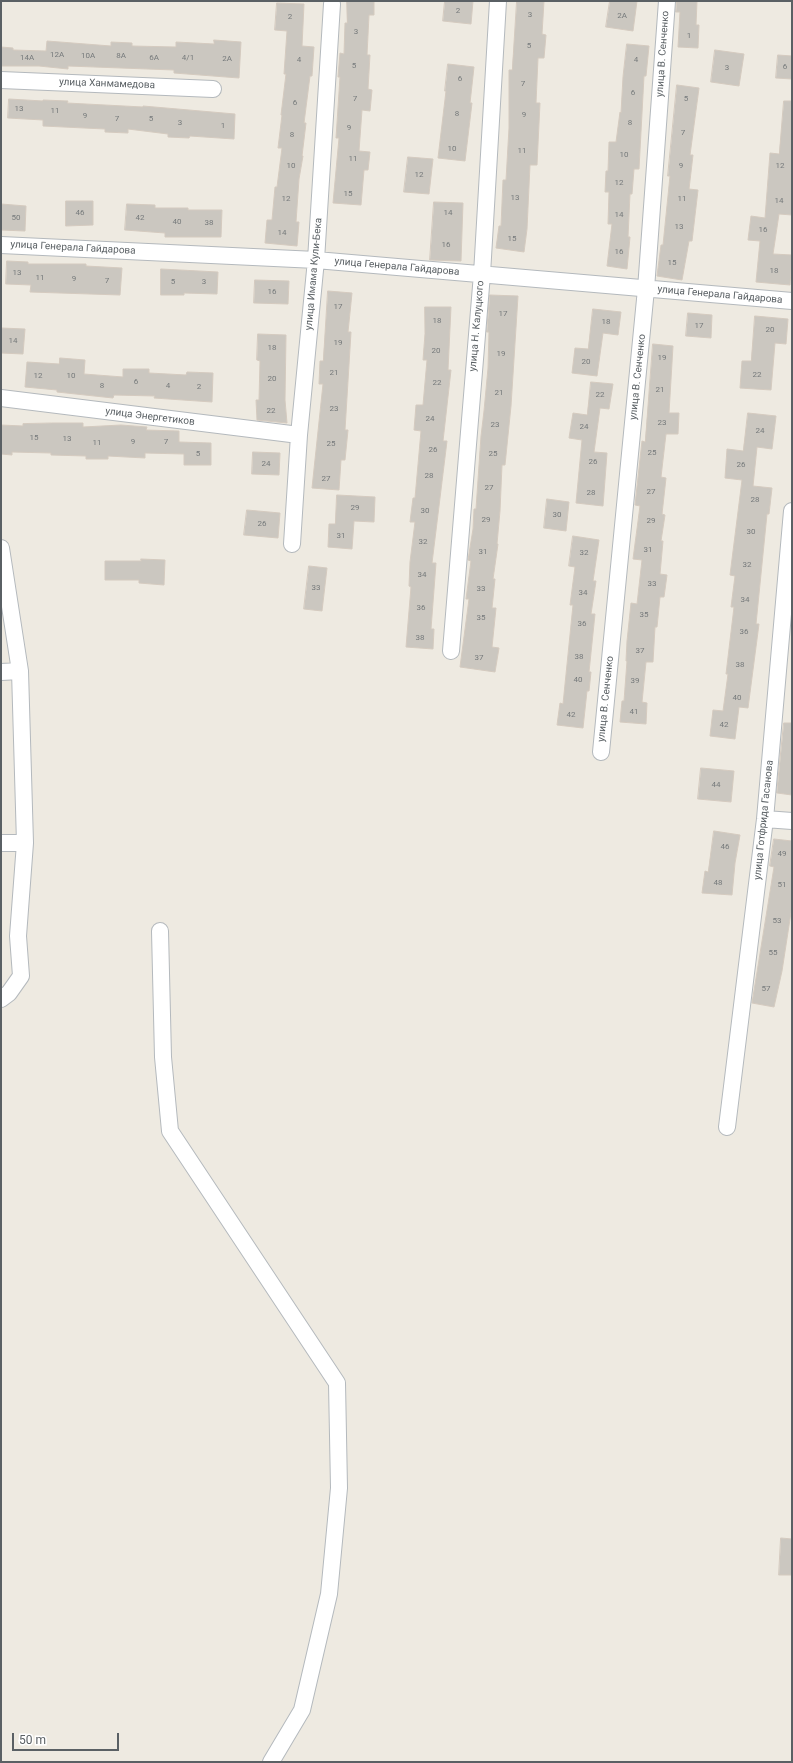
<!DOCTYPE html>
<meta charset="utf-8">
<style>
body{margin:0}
#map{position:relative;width:793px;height:1763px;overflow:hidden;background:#eeeae1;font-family:Roboto,sans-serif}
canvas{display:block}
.frame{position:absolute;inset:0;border:2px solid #5a6064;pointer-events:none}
.scale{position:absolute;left:12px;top:1733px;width:107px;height:18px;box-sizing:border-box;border:2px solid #5a6064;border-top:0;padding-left:5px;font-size:12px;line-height:14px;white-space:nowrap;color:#5a6064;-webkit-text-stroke:3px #fff;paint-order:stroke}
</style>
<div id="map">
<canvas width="793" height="1763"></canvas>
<div class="frame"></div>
<div class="scale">50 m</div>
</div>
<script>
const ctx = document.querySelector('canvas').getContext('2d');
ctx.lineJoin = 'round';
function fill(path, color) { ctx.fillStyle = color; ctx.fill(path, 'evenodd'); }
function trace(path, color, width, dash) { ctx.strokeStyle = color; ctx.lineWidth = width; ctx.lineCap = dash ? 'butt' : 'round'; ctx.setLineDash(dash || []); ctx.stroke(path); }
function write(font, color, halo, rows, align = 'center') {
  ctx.font = font + ' Roboto,sans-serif'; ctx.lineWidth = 3; ctx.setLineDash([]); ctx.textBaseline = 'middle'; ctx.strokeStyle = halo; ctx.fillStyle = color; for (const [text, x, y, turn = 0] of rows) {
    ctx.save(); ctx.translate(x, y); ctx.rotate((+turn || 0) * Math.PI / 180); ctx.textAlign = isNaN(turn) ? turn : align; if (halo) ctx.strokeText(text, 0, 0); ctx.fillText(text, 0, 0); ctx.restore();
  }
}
const building = new Path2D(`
 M347,1H374V15H369L367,55H370L368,89L372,90L370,111L362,110L359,151L370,152L368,170H364L361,205L333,203L339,138H336L340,77H338L340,53L344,54L345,23H347Z
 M445,1H473L471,24L443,21Z
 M517,1H544L542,34L546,35L544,58H538L536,103H540L537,165H530L527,229L524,252L496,248L499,226H501L503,180H506L509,128V70H512Z
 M610,1H637L633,31L606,27Z
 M677,1H697L696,25H699L698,48L678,47L680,12H676Z
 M277,3L304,4L302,46L314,47L312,76H310L304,123H306L302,156H303L299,179L296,222H299L297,246L265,243L267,220H272L275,187H277L282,148H278L282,115H281L286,74H284L287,31L275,30Z
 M214,40L241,42L239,78L174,73V70L68,66V69L39,66H1V47L13,48V50L46,51L47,41L111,46V42L132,43V46L176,47V42L214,44Z
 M627,44L649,46L646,76H644L639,169H634L632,194H630L628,237H630L627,269L607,266L612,224H608L609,192H605L606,171H608L609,142H616L620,112L621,113L623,77Z
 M715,50L744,54L739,86L711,82Z
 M778,55L792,56V79L776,78Z
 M448,64L474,67L470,103H472L465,161L438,158L446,91H445Z
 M677,85L699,88L690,155H693L689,189L698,190L692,241H689L682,280L657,276L661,245H663L670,176H668Z
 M9,99L43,101V100L68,101L67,103L143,107V106L235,114L234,139L190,136L189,138L168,137V134L128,129V133L105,132V129L43,126V120L8,118Z
 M784,101H792V215L779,214L773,254L792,255L790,285L756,282L760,241L748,240L751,216L765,218L770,153L779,154Z
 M408,157L433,159L429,194L404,192Z
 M66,201H93V225L66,226Z
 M434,202L463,203L461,261L430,260Z
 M1,204L26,206L25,231L1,230Z
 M127,204L155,205V208H188V210H222L221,237H165V233L125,230Z
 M7,261L28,262V264H86V266L122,268L120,295L30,292L31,285L6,284Z
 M161,269L218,272L217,294L184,293V295H161Z
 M255,280L289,281L288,304L254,303Z
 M328,291L352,293L348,332H351L345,430H348L345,460H341L339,490L312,488L323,384H319L320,361H323Z
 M490,295L518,296L511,406L505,465H502L500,511L497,544H498L493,579H495L492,608H496L492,647L499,648L495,672L460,667L469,599H466L471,561L468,560L473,529L474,509H476L481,436L484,411L488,368L489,332H487Z
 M425,307H451L448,370H451L443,441H447L432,563H436L431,629H434L433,649L406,647L411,587L409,586L410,562L415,522H410L413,498H415L421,431L414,430L416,405H423L427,360H423L425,334Z
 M593,309L621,312L618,335L603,333L597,376L572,373L575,348L588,349Z
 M688,313L712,315L711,338L686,336Z
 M755,316L788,319L786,344L775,343L771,390L740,388L742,361H751Z
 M1,328L25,329L23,354L1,353Z
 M258,334L286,335L285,400L287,423L257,420L256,400H259L260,361L257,360Z
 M653,344L673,346L669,413H679L678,434H666L661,477L666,478L662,514L665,515L661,541H663L660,574L667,575L664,597H660L657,627H655L653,662H646L642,702L647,703L646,724L620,722L622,701H624L627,661H626L627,641L631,603L637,604L642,560L633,559L640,506L635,505L642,441L645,442Z
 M60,358L85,360L84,374L123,377V369H149V373L186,375L187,372L213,373L212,402L154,398L155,396L114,395L113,398L57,392V390L25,387L27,362L59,364Z
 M591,382L613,384L609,409L600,408L594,452L607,453L603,506L576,503L582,440L569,438L573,413L587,415Z
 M748,413L776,416L772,449L757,447L753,486L772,488L769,514H767L756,624H759L748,708L739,707L735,739L710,736L713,710L723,711L728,674H726L734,607H731L735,576L730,575L742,480L725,478L727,449L743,451Z
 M52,423H83V427L121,425L147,427L146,430L179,431V442L211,443V465H184V454L145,453V458L108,456V459H86V456L51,455V453L12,452V455L1,454V425L23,426V424Z
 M253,452L280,453L279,475L252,474Z
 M337,495L375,497L374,522L354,521L352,549L328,547L329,524H335Z
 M547,499L569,502L566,531L544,528Z
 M247,510L280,513L278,538L244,535Z
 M573,536L599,540L593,581H596L591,614H595L589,672H591L589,691H587L583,728L557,725L560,703L563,704L573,605H570L575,567L569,566Z
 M141,559L165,560L164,585L139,583V580H105V561H141Z
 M309,566L327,568L322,611L304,609Z
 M784,723H792V795L777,793Z
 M701,768L734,771L731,802L698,799Z
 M714,831L740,835L735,863L732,895L702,893L705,871L708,872Z
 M774,839L792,841V906L782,971L774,1007L752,1003L774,867L770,866Z
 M781,1538L792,1539V1575H779Z`);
fill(building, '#cbc7c0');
trace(building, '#d4cabf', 1);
const minor = new Path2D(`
 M1,80L213,89
 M1,245L316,260L792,301
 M1,398L299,435
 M292,544L299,435L316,260L332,4
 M1,548L20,671L25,843L18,936L21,976L9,993L1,999
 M451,651L482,274L498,1
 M1,672L20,671
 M601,752L646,289L667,1
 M765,819L792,821
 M1,843H25
 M160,931L163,1057L170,1131L337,1383L339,1488L329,1594L302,1710L271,1762
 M727,1127L765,819L792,511`);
trace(minor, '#b4b9bd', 18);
trace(minor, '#fff', 16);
write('8px', '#767a7b', null, [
 ["2",458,11],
 ["3",530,15],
 ["2А",622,16],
 ["2",290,17],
 ["3",356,32],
 ["1",689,36],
 ["5",529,46],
 ["12А",57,55],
 ["10А",88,56],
 ["8А",121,56],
 ["14А",27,58],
 ["6А",154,58],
 ["4/1",188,58],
 ["2А",227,59],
 ["4",299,60],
 ["4",636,60],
 ["5",354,66],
 ["6",785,67],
 ["3",727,68],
 ["6",460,79],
 ["7",523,84],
 ["6",633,93],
 ["7",355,99],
 ["5",686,99],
 ["6",295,103],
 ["13",19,109],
 ["11",55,111],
 ["8",457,114],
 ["9",524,115],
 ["9",85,116],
 ["7",117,119],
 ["5",151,119],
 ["3",180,123],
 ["8",630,123],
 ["1",223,126],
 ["9",349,128],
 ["7",683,133],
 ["8",292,135],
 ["10",452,149],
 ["11",522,151],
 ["10",624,155],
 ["11",353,159],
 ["10",291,166],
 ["9",681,166],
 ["12",780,166],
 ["12",419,175],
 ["12",619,183],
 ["15",348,194],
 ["13",515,198],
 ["12",286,199],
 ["11",682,199],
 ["14",779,201],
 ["46",80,213],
 ["14",448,213],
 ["14",619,215],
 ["50",16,218],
 ["42",140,218],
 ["40",177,222],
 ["38",209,223],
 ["13",679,227],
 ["16",763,230],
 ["14",282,233],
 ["15",512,239],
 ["16",446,245],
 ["16",619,252],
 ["15",672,263],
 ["18",774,271],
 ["13",17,273],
 ["11",40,278],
 ["9",74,279],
 ["7",107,281],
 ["5",173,282],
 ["3",204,282],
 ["16",272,292],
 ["17",338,307],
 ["17",503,314],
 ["18",437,321],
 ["18",606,322],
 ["17",699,326],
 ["20",770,330],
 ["14",13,341],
 ["19",338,343],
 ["18",272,348],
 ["20",436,351],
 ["19",501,354],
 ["19",662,358],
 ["20",586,362],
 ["21",334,373],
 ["22",757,375],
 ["12",38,376],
 ["10",71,376],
 ["20",272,379],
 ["6",136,382],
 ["22",437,383],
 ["8",102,386],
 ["4",168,386],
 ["2",199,387],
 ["21",660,390],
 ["21",499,393],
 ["22",600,395],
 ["23",334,409],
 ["22",271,411],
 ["24",430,419],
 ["23",662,423],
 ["23",495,425],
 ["24",584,427],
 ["24",760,431],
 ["15",34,438],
 ["13",67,439],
 ["9",133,442],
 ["7",166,442],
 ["11",97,443],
 ["25",331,444],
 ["26",433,450],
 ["25",652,453],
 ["5",198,454],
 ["25",493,454],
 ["26",593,462],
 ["24",266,464],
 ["26",741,465],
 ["28",429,476],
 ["27",326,479],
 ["27",489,488],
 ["27",651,492],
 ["28",591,493],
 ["28",755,500],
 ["29",355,508],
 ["30",425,511],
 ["30",557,515],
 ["29",486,520],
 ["29",651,521],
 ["26",262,524],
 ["30",751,532],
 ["31",341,536],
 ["32",423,542],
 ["31",648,550],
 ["31",483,552],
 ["32",584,553],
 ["32",747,565],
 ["34",422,575],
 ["33",652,584],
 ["33",316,588],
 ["33",481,589],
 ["34",583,593],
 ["34",745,600],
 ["36",421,608],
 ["35",644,615],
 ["35",481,618],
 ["36",582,624],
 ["36",744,632],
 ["38",420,638],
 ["37",640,651],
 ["38",579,657],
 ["37",479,658],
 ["38",740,665],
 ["40",578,680],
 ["39",635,681],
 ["40",737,698],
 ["41",634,712],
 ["42",571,715],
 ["42",724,725],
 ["44",716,785],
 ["46",725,847],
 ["49",782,854],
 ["48",718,883],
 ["51",782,885],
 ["53",777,921],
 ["55",773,953],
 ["57",766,989]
]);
write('10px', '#5a6064', '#fff', [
 ["улица В. Сенченко",663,54,-86],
 ["улица Ханмамедова",107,84,2],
 ["улица Генерала Гайдарова",73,248,3],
 ["улица Генерала Гайдарова",397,267,5],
 ["улица Имама Кули-Бека",314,274,-85],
 ["улица Генерала Гайдарова",720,295,5],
 ["улица Н. Калуцкого",477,326,-85],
 ["улица В. Сенченко",638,377,-84],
 ["улица Энергетиков",150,417,7],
 ["улица В. Сенченко",606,699,-84],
 ["улица Готфрида Гасанова",764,820,-84]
]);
</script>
